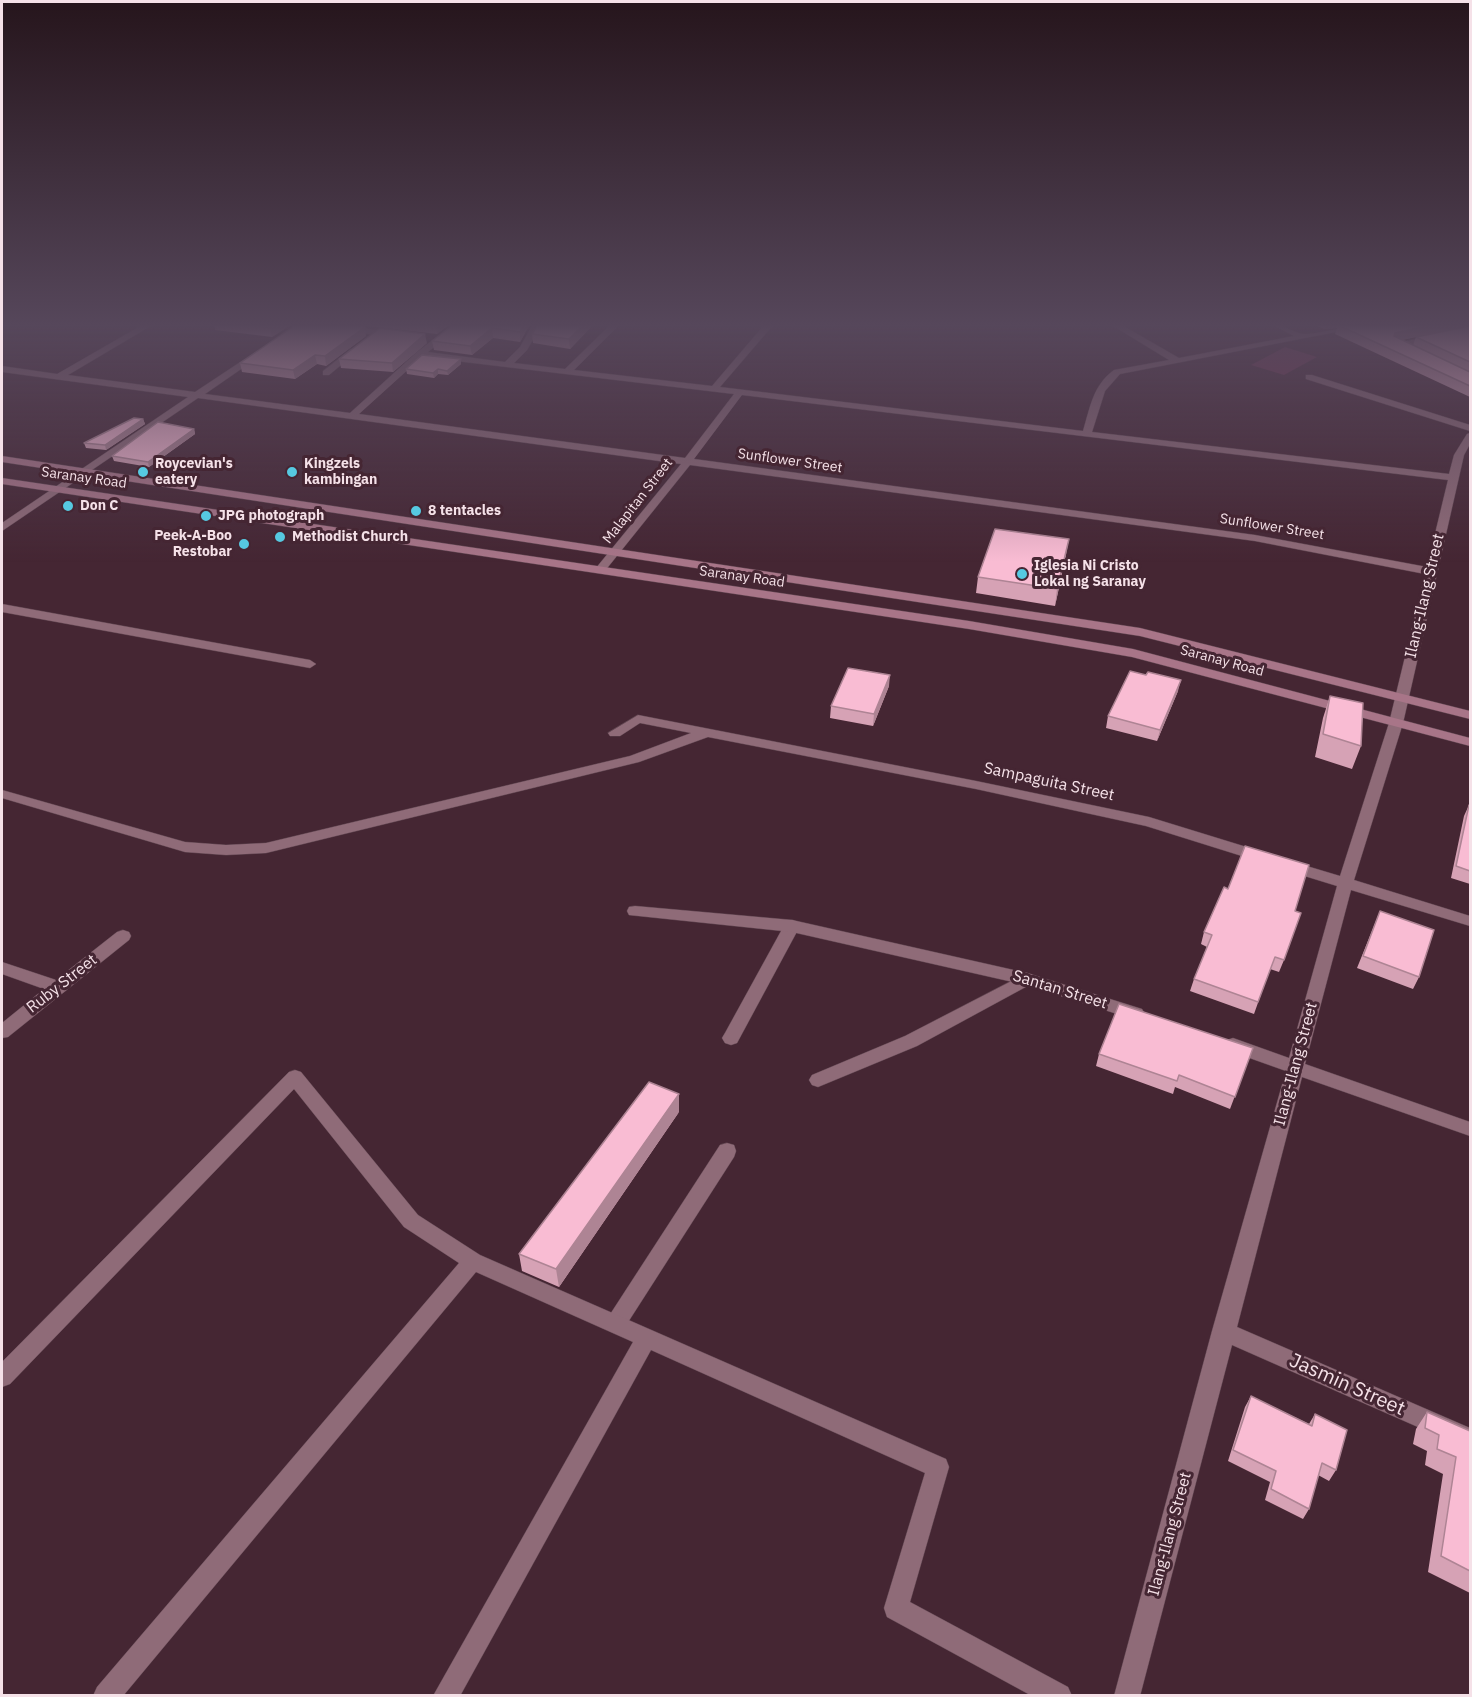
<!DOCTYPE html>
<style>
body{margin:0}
#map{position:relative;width:1472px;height:1697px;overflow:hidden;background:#452633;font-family:"IBM Plex Sans",sans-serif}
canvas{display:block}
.frame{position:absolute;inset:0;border:3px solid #f5e1e8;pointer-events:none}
</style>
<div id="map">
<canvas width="1472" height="1697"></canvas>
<div class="frame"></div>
</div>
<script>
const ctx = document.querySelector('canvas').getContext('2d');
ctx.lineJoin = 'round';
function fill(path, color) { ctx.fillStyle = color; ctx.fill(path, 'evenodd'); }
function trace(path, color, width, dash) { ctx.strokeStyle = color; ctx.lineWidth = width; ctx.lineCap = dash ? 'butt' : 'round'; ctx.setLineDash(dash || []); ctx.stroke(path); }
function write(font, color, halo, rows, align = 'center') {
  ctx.font = font + ' "IBM Plex Sans",sans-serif'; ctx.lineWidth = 6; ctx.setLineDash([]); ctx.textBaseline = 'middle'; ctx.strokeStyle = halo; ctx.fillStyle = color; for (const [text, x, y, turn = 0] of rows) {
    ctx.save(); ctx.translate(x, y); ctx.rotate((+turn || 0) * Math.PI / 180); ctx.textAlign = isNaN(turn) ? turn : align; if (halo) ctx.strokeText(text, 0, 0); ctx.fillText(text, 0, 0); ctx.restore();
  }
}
fill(new Path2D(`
 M1285,347L1317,357L1284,375L1251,365Z`), '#753250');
const lane = new Path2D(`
 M1306,375H1312L1470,425V431L1306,379Z
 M792,920L798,922L800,926L737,1043L731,1045L725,1043L722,1038L725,1033L786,922Z
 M1027,973L1033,975L1035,979L1033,983L917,1046L818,1087L812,1085L809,1080L812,1075L905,1036Z
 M727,1143L734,1145L736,1151L734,1157L623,1330L616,1333L609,1330L605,1323L609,1316L720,1145Z`);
const street = new Path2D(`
 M144,324H154L68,375L195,392L257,351L260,352V356L205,394L350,413L417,352L454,324H463L428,352L505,362L520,347L533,324H542L527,350L514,363L565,369L611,324H620L574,370L712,386L765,324H774L720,387L1083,431C1090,408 1093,385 1114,370L1169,360L1110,324H1120L1179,358L1294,336L1271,324C1284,324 1296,335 1307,334C1330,332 1353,324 1377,324L1120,374L1105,391L1092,432L1449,474L1454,455L1467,434L1470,433V444L1464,455L1403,723L1354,880L1470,916V926L1351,890L1305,1064L1470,1122V1136L1302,1077L1237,1327L1470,1428V1450L1232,1345L1140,1696H1114L1212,1331L1286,1071L1227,1050L1224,1045L1227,1040L1233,1038L1289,1058L1337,886L1285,870L1282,866L1290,861L1340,876L1389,723L1425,574L1255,541L690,465L604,572L600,573L594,570L596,568L681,464L198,398L2,531V523L188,397L2,372V366L57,374ZM422,357L734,394L685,458L359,414ZM742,395L1448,480L1427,567L1255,535L694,459Z
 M303,324H328L395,332L399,335L395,338Z
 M1470,327V333L1397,347L1393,344Z
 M351,349L358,351L329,375H323V371Z
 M2,604L310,660L316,664L310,668L2,612Z
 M638,715L976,781L1149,817L1266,853L1269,857L1261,862L1146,826L976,789L708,737L639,762L266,853L226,855L185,852L2,798V790L185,842L226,845L266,843L630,756L691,733L640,723L620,736H610L608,733Z
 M635,906L792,920L1027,973L1142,1009L1145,1014L1142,1019L1136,1020L1026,985L792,932L629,915L627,911L629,907Z
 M123,930L129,932L131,936L129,940L8,1037L2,1038V1023L44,989L2,974V962L56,980L117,932Z
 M295,1070L301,1072L418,1215L480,1255L946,1459L949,1467L910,1602L1068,1687L1072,1696H1032L887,1617L884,1608L925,1473L651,1350L460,1696H433L633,1342L476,1272L123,1696H93L97,1687L459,1263L404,1227L294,1089L10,1384L2,1387V1362L289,1072Z`);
const secondary = new Path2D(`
 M2,456L1140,628L1470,711V719L1140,636L2,462Z
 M2,478L969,621L1133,649L1470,738V746L1132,657L969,629L2,484Z`);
trace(lane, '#5f4550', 1);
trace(street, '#5f4550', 1);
trace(secondary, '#5f4550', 1);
fill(lane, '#8f6b78');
fill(street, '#8f6b78');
fill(secondary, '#a87588');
fill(new Path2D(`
 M214,324H292L272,337L215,330Z
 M351,324H450L437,334Z
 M454,324H530L520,342L493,338L472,355L434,350L432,341Z
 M594,324L570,349L533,343L532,334Z
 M1313,324H1470V325L1402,340L1413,345L1416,337L1470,326V397L1335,334L1337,328L1324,329Z
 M366,336L326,366L317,364L295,379L242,372L240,363Z
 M427,343L393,372L341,368L339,359Z
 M461,359V364L448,375L438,374L434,378L407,374L406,369Z
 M143,419L145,424L106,450L86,448L84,443Z
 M194,429L195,434L149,467L114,461L112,456Z
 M1066,555L1055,606L976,593L978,577Z
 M889,686L873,726L830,718L831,706Z
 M1178,691L1157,741L1106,728L1108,716Z
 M1330,696L1361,746L1352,769L1315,757L1323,718Z
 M1469,805H1470V884L1451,878L1464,816Z
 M1295,911L1284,960L1279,972L1270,969L1254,1014L1190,991L1194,979L1207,947L1201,944L1204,932Z
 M1380,911L1419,977L1413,989L1357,968Z
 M1253,1048L1230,1109L1175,1087L1173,1094L1096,1066L1099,1054Z
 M679,1112L559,1287L522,1271L519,1254Z
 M1251,1396L1309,1424L1315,1414L1336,1470L1329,1481L1318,1475L1309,1509L1303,1519L1265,1500L1270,1482L1228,1461L1245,1407Z
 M1427,1412L1470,1431V1593L1428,1572L1443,1474L1425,1465L1427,1451L1413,1444L1416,1429Z`), '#d6a2b5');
fill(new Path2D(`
 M276,324H292L272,337L270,328Z
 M436,324H450L437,334Z
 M524,324H530L520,342V332Z
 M584,324H594L570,349L569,339Z
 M1326,324H1364L1338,325L1337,328L1324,329Z
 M1437,324H1470V325L1393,342L1395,333Z
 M365,327L366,336L326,366L325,356Z
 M492,328L493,338L472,355L470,346Z
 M425,334L427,343L393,372L392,363Z
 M315,355L317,364L295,379L293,370Z
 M461,359V364L448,375L447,371Z
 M438,369V374L434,378L433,373Z
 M143,419L145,424L106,450L105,445Z
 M194,429L195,434L149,467L148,462Z
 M1069,539L1066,555L1055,606L1057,589Z
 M890,675L889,686L873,726L874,714Z
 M1181,680L1178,691L1157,741L1160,730Z
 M679,1094V1112L559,1287L556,1269Z`), '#ae8494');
const building = new Path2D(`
 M239,324H276L270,328Z
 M297,324H343L365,327L325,356L315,355L293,370L240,363Z
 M454,324H524L520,332L492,328L470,346L432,341Z
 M538,324H584L569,339L532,334Z
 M1345,324H1437L1395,333L1394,336L1470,372V386L1338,325Z
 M1470,326V362L1416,337Z
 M380,328L425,334L392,363L339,359Z
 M422,355L461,359L447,371L438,369L433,373L406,369Z
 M134,418L143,419L105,445L84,443Z
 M158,422L194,429L148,462L112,456Z
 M995,529L1069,539L1057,589L978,577Z
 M848,668L890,675L874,714L831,706Z
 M1130,671L1146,675L1148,672L1181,680L1160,730L1108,716Z
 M1330,696L1363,703L1361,746L1323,734Z
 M1469,805H1470V871L1456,866Z
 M1245,846L1309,865L1295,911L1301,913L1284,960L1275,957L1258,1002L1194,979L1212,935L1204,932L1224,887L1228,889Z
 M1380,911L1434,930L1419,977L1363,956Z
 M1119,1004L1253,1048L1235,1097L1179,1075L1177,1081L1099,1054Z
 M649,1082L679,1094L556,1269L519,1254Z
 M1251,1396L1312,1426L1315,1414L1347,1430L1336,1470L1322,1463L1309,1509L1271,1489L1276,1471L1233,1450Z
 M1427,1412L1470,1431V1571L1441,1556L1456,1457L1437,1449L1439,1435L1425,1428Z`);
fill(building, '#f9bcd3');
trace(building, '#ae8494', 1.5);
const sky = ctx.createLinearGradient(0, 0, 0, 562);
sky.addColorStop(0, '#26151c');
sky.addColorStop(0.58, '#56475b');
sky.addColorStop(1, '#56475b00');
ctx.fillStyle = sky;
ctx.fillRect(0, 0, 1472, 562);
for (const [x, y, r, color] of [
 [143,472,6,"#56c9e1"],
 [292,472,6,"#56c9e1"],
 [68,506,6,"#56c9e1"],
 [416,511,6,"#56c9e1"],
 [206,516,6,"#56c9e1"],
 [280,537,6,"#56c9e1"],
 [244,544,6,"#56c9e1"],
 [1022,574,6,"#56c9e1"]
]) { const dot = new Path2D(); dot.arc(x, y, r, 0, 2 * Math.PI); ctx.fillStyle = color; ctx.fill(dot); trace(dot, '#452633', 2); }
write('14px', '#f5e1e8', '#452633', [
 ["Sunflower Street",790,461,8],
 ["Saranay Road",84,478,8],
 ["Malapitan Street",638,501,-52],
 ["Sunflower Street",1272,527,9],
 ["Saranay Road",742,577,8],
 ["Saranay Road",1222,661,15]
]);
write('bold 14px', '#f5e1e8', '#452633', [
 ["Roycevian's",155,464],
 ["eatery",155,480],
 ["Kingzels",304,464],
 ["kambingan",304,480],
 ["Don C",80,506],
 ["8 tentacles",428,511],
 ["JPG photograph",218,516],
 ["Peek-A-Boo",232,536,"right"],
 ["Restobar",232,552,"right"],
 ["Methodist Church",292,537],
 ["Iglesia Ni Cristo",1034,566],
 ["Lokal ng Saranay",1034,582]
], 'left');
write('16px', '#f5e1e8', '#452633', [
 ["Ilang-Ilang Street",1425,596,-77],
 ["Sampaguita Street",1049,782,12],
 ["Ruby Street",62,984,-38],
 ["Santan Street",1060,990,17],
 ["Ilang-Ilang Street",1296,1064,-75],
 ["Ilang-Ilang Street",1170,1534,-75]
]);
write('20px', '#f5e1e8', '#452633', [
 ["Jasmin Street",1347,1385,24]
]);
</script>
